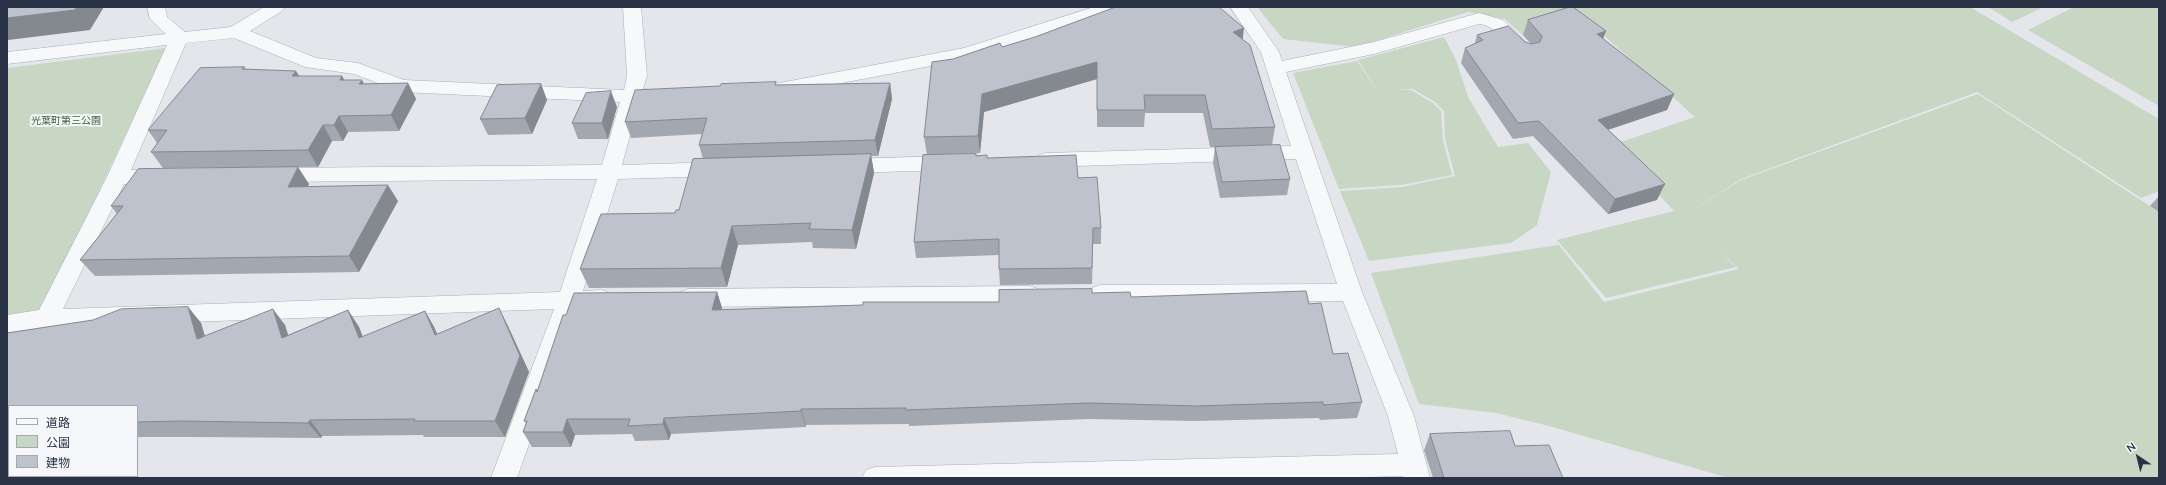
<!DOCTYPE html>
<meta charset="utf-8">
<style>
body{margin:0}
#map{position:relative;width:2166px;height:485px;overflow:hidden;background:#e4e6ec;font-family:Quicksand,"Noto Sans JP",sans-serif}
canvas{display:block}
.frame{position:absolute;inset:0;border:8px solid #2a3345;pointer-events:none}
.legend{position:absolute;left:8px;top:405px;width:130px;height:72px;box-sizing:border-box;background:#f4f6f9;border:1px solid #a3a8b1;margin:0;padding:5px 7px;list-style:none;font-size:12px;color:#2a3345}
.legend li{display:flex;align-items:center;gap:8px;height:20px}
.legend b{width:20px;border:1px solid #a3a8b1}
.north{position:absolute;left:2118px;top:437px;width:40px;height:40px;-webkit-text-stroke:3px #f4f6f9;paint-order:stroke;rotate:325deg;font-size:11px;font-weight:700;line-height:16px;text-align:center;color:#2a3345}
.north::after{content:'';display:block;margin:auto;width:14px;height:18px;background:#2a3345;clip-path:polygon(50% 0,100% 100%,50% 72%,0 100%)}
</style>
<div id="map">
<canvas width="2166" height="485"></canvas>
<div class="frame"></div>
<ul class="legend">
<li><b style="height:5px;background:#f7f8fa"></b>道路</li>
<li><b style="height:11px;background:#c8d6c4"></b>公園</li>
<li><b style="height:11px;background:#bdc2cc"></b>建物</li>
</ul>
<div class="north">N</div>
</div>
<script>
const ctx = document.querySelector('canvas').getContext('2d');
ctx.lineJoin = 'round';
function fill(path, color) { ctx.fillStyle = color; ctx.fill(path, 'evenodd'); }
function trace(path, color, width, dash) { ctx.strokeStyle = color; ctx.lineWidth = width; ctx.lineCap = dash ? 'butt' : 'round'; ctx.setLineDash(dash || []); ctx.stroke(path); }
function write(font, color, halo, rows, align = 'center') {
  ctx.font = font + ' Quicksand,"Noto Sans JP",sans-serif'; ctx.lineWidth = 4; ctx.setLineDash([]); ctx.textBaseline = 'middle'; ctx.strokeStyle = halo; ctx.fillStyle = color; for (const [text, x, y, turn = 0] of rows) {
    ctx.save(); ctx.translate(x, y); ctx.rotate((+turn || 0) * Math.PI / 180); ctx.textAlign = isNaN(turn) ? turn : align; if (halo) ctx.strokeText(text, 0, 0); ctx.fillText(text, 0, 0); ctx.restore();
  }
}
fill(new Path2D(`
 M1257,7H1568L1582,21L1527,39L1505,19L1468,12L1356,47L1283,39Z
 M1572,7H1970L2159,119V191L2141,198L1977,92L1741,179L1683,216L1741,180L1978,94L2159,212V478H1729L1549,426L1496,413L1419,404L1371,273L1559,245L1604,302L1739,269L1710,242L1736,267L1606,298L1557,240L1674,211L1612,145L1695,117Z
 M1988,7H2044L2012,22Z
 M2074,7H2159V106L2028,30Z
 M1444,37L1456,60L1468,97L1498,147L1528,143L1551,172L1537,225L1511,243L1369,261L1340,191L1402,187L1455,176L1445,139L1444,111L1435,102L1413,89L1393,90H1411L1433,103L1441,111L1443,140L1452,175L1402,185L1339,189L1293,73L1357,61L1378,92L1358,60Z
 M166,48L44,309L7,315V68Z`), '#c8d6c4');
const minor = new Path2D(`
 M147,7H165L167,17L185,32L231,27L264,7H285L282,11L250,31L316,58L358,63L404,80L624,90L627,76L623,7H641L647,76L643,89L671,91L674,95L671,99L639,102L622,165L720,162L727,164L730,169L727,174L720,176L618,179L583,291L602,290L610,293L613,299L610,305L602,308L577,309L517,478H491L554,309L47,327L7,333V315L39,310L107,177L167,45L7,64V52L166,34L150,19ZM234,38L305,67L354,74L401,92L620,102L602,165L273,168L266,170L263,175L266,180L273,182L597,179L560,292L63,309L124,184L162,183L169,181L172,176L169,171L162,169L131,170L186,43Z
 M1094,7H1121L1118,11L967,59L774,96L767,94L764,90L767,86L774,84L964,48Z
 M1230,7H1248L1279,52L1282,61L1374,42L1479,13L1503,20L1533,49L1531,53C1508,59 1501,25 1479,24L1374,54L1286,72L1362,292L1414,416L1430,478H1404L1403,476L1330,478H862L866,470L875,467L1398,454L1388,416L1343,301L1100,303L1092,300L1089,294L1092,288L1100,285L1337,284L1296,159L1046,167L1039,165L1036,160L1039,155L1046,153L1291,146L1261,52Z
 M952,156L959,158L962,163L959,168L952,170L843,173L836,171L833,166L836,161L843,159Z
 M1030,286L1038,289L1041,295L1038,301L1030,304L688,307L680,304L677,298L680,292L688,289Z`);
trace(minor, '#a8adb7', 1);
fill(minor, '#f7f8fa');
fill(new Path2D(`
 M1528,20L1606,31L1603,39L1674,94L1667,110L1608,130L1657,200L1608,214L1533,136L1513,139L1461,63L1465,48L1475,43L1477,35L1525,42L1531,44L1523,35Z
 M1243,40L1275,127L1272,145L1210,147L1203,113H1145L1144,127H1097V79L984,112L980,153L927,155L924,137L953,59Z
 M244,67L246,69L299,76H342L344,80L364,84L408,83L416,99L399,131L348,132L343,141H332L318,167L163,168L151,152L157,143L148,130Z
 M890,83L892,99L878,156H871L874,173L856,249L813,248L812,242L738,245L727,287L589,288L580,269L675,213L679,210L703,159L699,145L702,134L631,138L625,122L776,85Z
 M541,84L547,100L532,134L488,135L480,119Z
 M617,107L608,139H578L572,123Z
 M1215,147L1290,179L1287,195L1220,198L1213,163Z
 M977,155L1078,178L1101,228V244H1093L1092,284L1000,285L999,269V255L916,258L914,242Z
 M309,184L307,186L398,201L359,272L95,276L80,260L117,214L111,206Z
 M2159,196V212L2150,206Z
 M717,292L722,308L721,310L999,302L1092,293L1131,297L1309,304L1333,354L1362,402L1357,418L1320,420L1319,418L1195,421L1089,419L909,426V424L806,425V427L671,434L669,440L635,441L632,434L575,435L571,447H532L523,432L526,423L524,421L537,391Z
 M188,307L201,323L205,336L285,325L288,335L348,310L359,327L363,337L425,311L434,327L437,334L507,324L529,372L505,437H424L423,435L322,436L321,438L196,437H137V406H9L7,333Z
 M1430,434L1515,446L1563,478H1433L1424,450Z`), '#a3a7af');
fill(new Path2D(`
 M77,7H104L90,30L8,40L7,39V18Z
 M1244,28L1242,45L1233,32Z
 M1606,31L1600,46L1597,34Z
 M1097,62V79L984,112L980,153L978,136L982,94Z
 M296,71L306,87L292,76Z
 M342,76L351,92L340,80Z
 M362,80L370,96L359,84Z
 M408,83L416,99L399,131L391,115Z
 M890,83L892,99L878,156L875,140Z
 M541,84L547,100L532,134L525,118Z
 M611,91L617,107L608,139L602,123Z
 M1674,94L1667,110L1592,135L1598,120Z
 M339,116L348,132L343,141L334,125Z
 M323,125L332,141L318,167L308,150Z
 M871,154L874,173L856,249L852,230Z
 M298,167L309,184L298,203L288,187Z
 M1665,184L1657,200L1608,214L1615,199Z
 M388,185L398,201L359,272L349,256Z
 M732,226L738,245L727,287L721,268Z
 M717,292L722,308L717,326L712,310Z
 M188,307L201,323L210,355L197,339Z
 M499,308L507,324L529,372L505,437L495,421Z
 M273,309L285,325L294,354L282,338Z
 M348,310L359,327L369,354L359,338Z
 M425,311L434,327L445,351L435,335Z
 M801,409L806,425V427L801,411Z
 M664,418L671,434L669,440L663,424Z
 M567,419L575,435L571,447L563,432Z
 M310,420L322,436L321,438L308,423Z
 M9,424V443H7V425Z`), '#84888f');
const building = new Path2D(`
 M7,7H77L75,10L7,18Z
 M1116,7H1219L1244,28L1233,32L1250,45L1275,127L1212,129L1205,95H1144L1145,110H1097V62L982,94L978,136L924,137L932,62L953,59L1000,43L1002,47L1035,37Z
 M1570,7H1573L1606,31L1597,34L1674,94L1598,120L1665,184L1615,199L1539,121L1518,123L1465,48L1483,40L1477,35L1508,26L1525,42L1532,44L1540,42L1542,36L1528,20Z
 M244,67L242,69L296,71L292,76H342L340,80H362L359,84L408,83L391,115L339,116L334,125H323L308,150L151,152L167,130H148L200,68Z
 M776,82L775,85L890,83L875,140L699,145L707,118L625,122L635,90L720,86L721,84Z
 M541,84L525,118L480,119L497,85Z
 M611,91L602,123H572L586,93Z
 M1280,145L1290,179L1222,182L1215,147Z
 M871,154L852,230L809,229L811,223L732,226L721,268L580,269L601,214L675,213L676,210H679L693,159Z
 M976,154V156L987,155V158L1076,155L1078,178L1097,177L1101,228H1093L1092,268L999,269V239L914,242L923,155Z
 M298,167L288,187L388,185L349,256L80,260L123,206H111L138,169Z
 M1092,289V293L1130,292L1131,297L1306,291L1309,304L1321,303L1333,354L1348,353L1362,402L1323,405V402L1197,406L1089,403L906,410V408L801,409V411L664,418L663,424L628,426L630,419H567L563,432H523L527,421H524L536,389L537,392L563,315H566L574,293L717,292L712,310L863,305V302H999V290Z
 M188,307L197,339L273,309L282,338L348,310L359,338L425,311L435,335L499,308L520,356L495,421H414L415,419L310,420L308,423L182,421L137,422V406H9V424L7,425V333L93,320L121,309Z
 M1510,431L1515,446L1549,445L1563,478H1444L1430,434Z`);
fill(building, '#bdc2cc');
trace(building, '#84888f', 1);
write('10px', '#3d6237', '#f4f6f9', [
 ["光葉町第三公園",66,121]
]);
</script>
